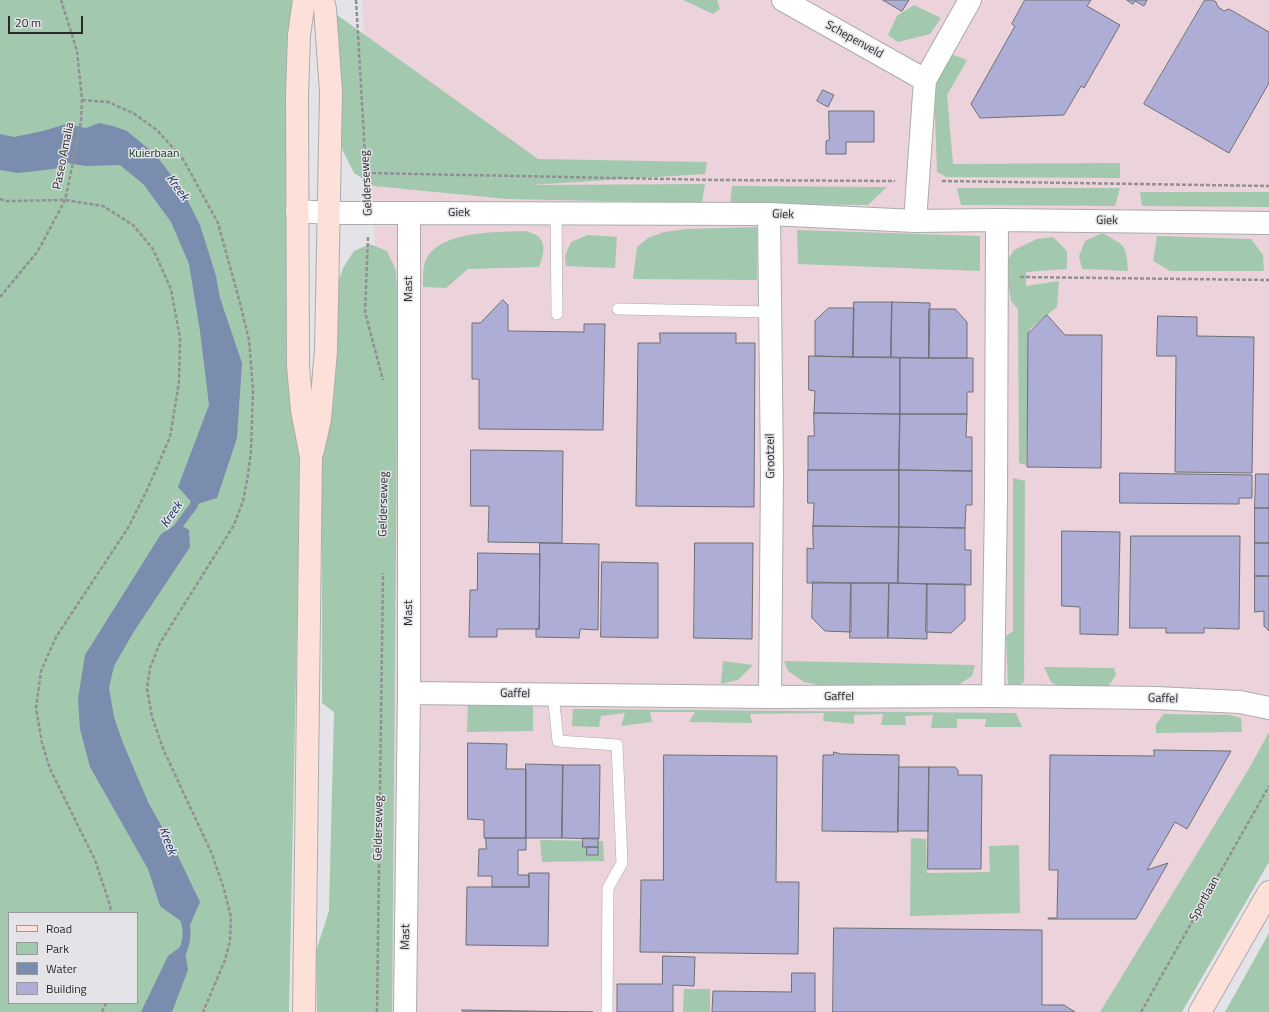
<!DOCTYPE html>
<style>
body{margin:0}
#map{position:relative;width:1269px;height:1012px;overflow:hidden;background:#e3e3e8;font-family:"Titillium Web",sans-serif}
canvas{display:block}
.legend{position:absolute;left:8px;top:912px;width:130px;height:92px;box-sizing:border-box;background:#e3e3e8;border:1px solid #99999c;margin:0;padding:5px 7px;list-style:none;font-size:12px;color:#29292a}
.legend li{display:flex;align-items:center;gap:8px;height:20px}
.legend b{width:20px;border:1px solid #99999c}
.scale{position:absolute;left:8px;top:16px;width:75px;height:18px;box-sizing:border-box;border:2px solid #29292a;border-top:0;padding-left:5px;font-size:12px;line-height:14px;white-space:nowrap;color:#29292a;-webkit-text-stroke:3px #e3e3e8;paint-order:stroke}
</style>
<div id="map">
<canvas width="1269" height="1012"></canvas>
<ul class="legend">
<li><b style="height:5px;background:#fde0d8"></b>Road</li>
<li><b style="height:11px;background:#a2c9ae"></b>Park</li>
<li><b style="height:11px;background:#7a8daf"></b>Water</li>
<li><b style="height:11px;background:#adadd5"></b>Building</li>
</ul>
<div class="scale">20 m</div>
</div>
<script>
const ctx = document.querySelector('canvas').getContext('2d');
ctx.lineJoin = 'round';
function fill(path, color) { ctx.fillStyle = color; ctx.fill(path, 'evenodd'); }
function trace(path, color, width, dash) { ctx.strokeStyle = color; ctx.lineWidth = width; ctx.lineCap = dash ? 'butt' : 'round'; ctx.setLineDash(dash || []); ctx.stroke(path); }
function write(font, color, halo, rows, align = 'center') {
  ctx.font = font + ' "Titillium Web",sans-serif'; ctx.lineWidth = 3; ctx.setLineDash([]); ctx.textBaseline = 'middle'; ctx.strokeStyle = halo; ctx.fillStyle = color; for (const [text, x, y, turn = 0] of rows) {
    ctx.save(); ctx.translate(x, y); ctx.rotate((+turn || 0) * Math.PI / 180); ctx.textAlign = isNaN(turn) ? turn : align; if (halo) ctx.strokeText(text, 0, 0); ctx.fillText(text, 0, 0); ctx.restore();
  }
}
fill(new Path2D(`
 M362,0H1269V753L1118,1012H376V259Z`), '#ebd2db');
fill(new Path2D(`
 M0,0H310L289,1012H0ZM9,913H137V1003H9Z
 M683,0H717L720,9L713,14Z
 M914,5L941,18L930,34L898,42L888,35L897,16Z
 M333,12L538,159L707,162L705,174L530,185L705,184L702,203L507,199L374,186L354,173L343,151L337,127Z
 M951,54L967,60L947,95L953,164L1120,163V178L946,177L937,172L934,89Z
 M732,186L887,187L868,205L730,204Z
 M957,188H1120L1115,206L961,205Z
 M1140,192H1269V207L1142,206Z
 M757,227V280L633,279L637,247L648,238L664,232L687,229Z
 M797,230L980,236V271L798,264Z
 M526,231C529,232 535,234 538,236C547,245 543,257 539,267L468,269L446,288L423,287C423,276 422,261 431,252C451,231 498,232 526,231Z
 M1102,233C1126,246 1126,244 1128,271L1082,269L1079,256L1085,241Z
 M588,235L617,237L615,268L566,266L565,256L571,242Z
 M1157,236L1251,239L1263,255L1264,271H1170L1153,261Z
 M1053,237L1067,251V269L1026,272V286L1059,281L1057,307L1030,329L1026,465L1019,463L1018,309L1011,301L1007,273L1004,266L1014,250L1037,239Z
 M370,244L387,251L396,270L398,307L392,1012H317L316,951L329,911L334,712L322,703V438L337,286L343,268L354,251Z
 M1013,478L1025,481L1024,682L1015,688L1008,684L1006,636L1013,631Z
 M723,661L753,665L738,680L721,684Z
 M784,661L975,665L972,676L958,685L939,688L819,685L804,682L788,671Z
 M1044,667L1114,668L1116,675L1107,688L1065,690L1051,682Z
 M468,704L533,706V731L467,732Z
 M573,709L1016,713L1022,727H985L986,719H957V728H931L933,715L905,716L906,725H881L883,714L854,715V724L823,721L824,713L750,714L752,723L689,722L695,712H650L652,722L621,726L625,713L601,716L599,727L572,726Z
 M1164,714L1230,715L1241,718L1242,732L1156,733V724Z
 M1269,732V862L1182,1012H1100L1250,767Z
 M911,838L926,839L927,873L990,872L989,846L1019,845L1020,913L910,916Z
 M540,840L603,841L604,861L542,862Z
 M1269,933V1012H1225Z
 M684,989H710V1012H683Z`), '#a2c9ae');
fill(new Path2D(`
 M99,123L113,126L127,131L156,155L183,191L200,225L216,276L220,298L242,363L237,438L217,498L194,505L178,487L209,405L200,331L189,264L171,222L144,185L120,165L86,166L67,163L54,169L18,173L0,170V134L14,137L43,131L66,124L86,128Z
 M179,524L189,530L190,547L133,633L114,666L109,688L114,717L123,743L149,804L175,850L200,902L190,925H186L160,906L148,869L90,767L80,729L78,699L85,655L161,534L174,526Z
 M184,944L188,970L172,1012H141L168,956Z`), '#7a8daf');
trace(new Path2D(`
 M174,532L194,505L197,495
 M180,958C187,943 189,931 183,915`), '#7a8daf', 8);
const building = new Path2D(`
 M883,0H909L902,11Z
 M1025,0H1091L1087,6L1120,25L1084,88L1081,86L1064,115L980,118L971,104L1015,26L1012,24Z
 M1127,0H1147L1144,6L1135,1L1133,4Z
 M1205,0H1213L1216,2L1218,7L1224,11L1229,9L1269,32V83L1229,153L1144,104Z
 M823,90L834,95L828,107L817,101Z
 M829,111H874V142H846V154H826V141L829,140Z
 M503,300L508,305V331L584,332V324H605L603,430L479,429V379H472V323H480Z
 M854,302H892L891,357H853Z
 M892,302L930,303L929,358L891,357Z
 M829,308H854L853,357L815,356V321Z
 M929,309H955L967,322V358H929Z
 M1047,315L1065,335H1102L1101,468L1027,467L1028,334Z
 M1158,316L1197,317V336L1254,337L1252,473L1175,472L1176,356H1157Z
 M660,333H736V343H755L754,507L636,506L638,343H660Z
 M809,356L900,358V414L814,413L815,391L809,390Z
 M900,358H973V392H967V414H900Z
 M814,413L900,414L899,470H808V436H814Z
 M900,414H967L966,437H972V471L899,470Z
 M471,450L563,451L562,543L488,542L489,506H471Z
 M808,470H899V527L813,526L814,503H808Z
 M899,470L972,471V505H966L965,528L899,527Z
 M1120,473L1252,475V498H1239V504L1120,503Z
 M1256,474H1269V508H1255Z
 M1255,508H1269V543H1255Z
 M813,526L899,527L898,583H807V548L813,549Z
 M899,527L965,528V550H971V585L898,583Z
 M1062,531L1120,532L1118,635L1080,634V607L1062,606Z
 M1131,536H1240L1239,629L1204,628V633H1166V628H1130Z
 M540,543L599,544L598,630L580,629L579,638L536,637V629H539Z
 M695,543H753L752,639L694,638Z
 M1255,543H1269V576H1255Z
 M478,553L540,554L539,629H497V637H469L470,590H477Z
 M602,562L658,563V638L601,637Z
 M1255,576H1269V631L1264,626V611L1255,612Z
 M813,582L851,583V632L825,631L812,618Z
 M851,583H889L888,638H850Z
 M889,583L927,584V639L888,638Z
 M927,584H965V620L951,633L926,632Z
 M468,743L507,744L506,769H526V838H484V820L468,819Z
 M1154,750L1231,751L1187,829L1175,822L1147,870L1168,863L1136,919H1048V918H1057L1058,870H1049L1050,755L1154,756Z
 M834,752L841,754L899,755L898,832L822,831L823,755H833Z
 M664,755L777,756L776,882H799L798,954L640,952L641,880H663Z
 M526,764L563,765L562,838H526Z
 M563,765H600L599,839L562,838Z
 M899,767H929L928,831H898Z
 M929,767H955L958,770V775H982L981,869H928Z
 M486,838H526V850H518V875H529V887H492V876H478L479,849H486Z
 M583,838H598V847H583Z
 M587,847H598V855H587Z
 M529,873H549L548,946L466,945L467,887H529Z
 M834,928L1042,930V1005H1064L1075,1012H833Z
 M663,956L695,957L694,986L673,985V1012H617V984H662Z
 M792,973H815V1012H712L713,991L791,992Z
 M462,1010L593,1012H464Z`);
fill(building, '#adadd5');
trace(building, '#707074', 1);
const lane = new Path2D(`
 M556,213L557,314
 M618,309L770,312
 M553,694L558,741L617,745L622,863L608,888L607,1012`);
const street = new Path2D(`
 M783,0L925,80
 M297,211L329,213H409L769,214L915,221L997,220L1269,223
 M769,214L772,473L770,697
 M915,221L925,80L970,0
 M409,693L770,697L993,696L1155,698L1240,702L1269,708
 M993,696L996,498L997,220
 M405,1012L409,693V213`);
const secondary = new Path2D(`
 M313,450L320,419L326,351L331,92L325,9L323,0
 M304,1012L311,457L302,410L298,366L297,95L299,35L304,0
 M1200,1012L1269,892`);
trace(lane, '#ababb0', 12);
trace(street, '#ababb0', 24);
trace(secondary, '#ababb0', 24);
trace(new Path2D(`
 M356,0L367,189
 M82,100L108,102L133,113L157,130L183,159L218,223L240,303L249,340L253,390L251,451L248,475L243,501L234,525L160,643L150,668L147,689L152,717L164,751L212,854L224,889L231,917L230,941L225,960L203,1012
 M366,173L716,180L895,181
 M942,181L1269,186
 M0,199L6,201L65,200L103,206L133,225L153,249L171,289L180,338L179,382L170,437L148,488L128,528L56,637L41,671L36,708L42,743L50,769L95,860L110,905L111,913
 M368,237L365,312L383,380
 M1020,277L1269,280
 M0,297L38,251L65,200L72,167L81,121L82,100L77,51L61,0
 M102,1012L106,1003
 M377,1012L383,573
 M1141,1012L1269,786`), '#919194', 2.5, [4, 2]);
trace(lane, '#fff', 11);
trace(street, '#fff', 22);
trace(secondary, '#fde0d8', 22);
write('12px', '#29292a', '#e3e3e8', [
 ["Schepenveld",854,40,29],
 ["Paseo Amalia",64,156,-79],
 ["Gelderseweg",367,183,-93],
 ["Giek",459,213],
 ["Giek",783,215,2],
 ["Giek",1107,221,1],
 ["Mast",409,289,-90],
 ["Grootzeil",771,456,-91],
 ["Gelderseweg",384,504,-89],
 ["Mast",409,613,-90],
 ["Gaffel",515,694,1],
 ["Gaffel",839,697],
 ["Gaffel",1163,699,2],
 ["Gelderseweg",379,828,-89],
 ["Sportlaan",1205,899,-61],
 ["Mast",406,937,-89]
]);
write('12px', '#114025', '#e3e3e8', [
 ["Kuierbaan",154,154]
]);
write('italic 13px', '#162d5a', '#e3e3e8', [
 ["Kreek",177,188,54],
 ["Kreek",172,515,-56],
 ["Kreek",167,841,69]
]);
</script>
